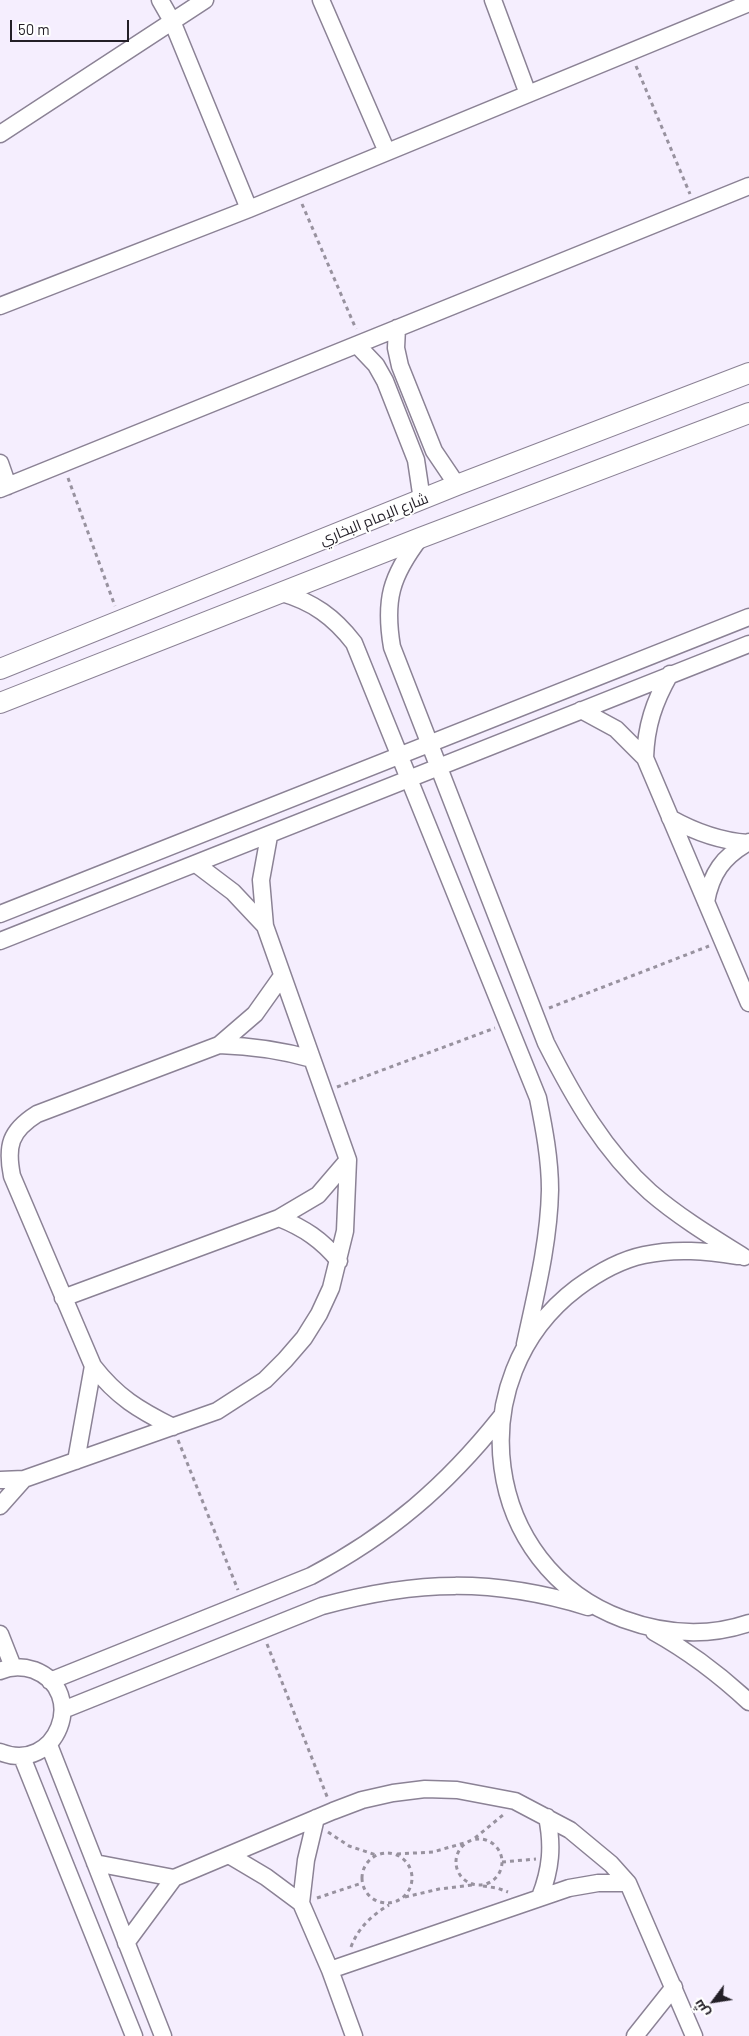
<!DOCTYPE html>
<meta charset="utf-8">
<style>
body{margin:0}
#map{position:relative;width:749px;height:2036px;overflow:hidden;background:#f5eefe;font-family:Barlow,Cairo,sans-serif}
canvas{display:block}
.north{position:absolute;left:689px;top:1976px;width:50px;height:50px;-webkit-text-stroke:4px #fff;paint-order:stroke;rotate:239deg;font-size:14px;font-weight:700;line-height:20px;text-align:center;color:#231f27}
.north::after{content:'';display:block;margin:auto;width:18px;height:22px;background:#231f27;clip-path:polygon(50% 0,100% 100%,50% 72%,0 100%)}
.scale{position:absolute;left:10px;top:20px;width:119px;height:22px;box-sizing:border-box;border:2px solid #231f27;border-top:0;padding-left:6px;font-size:15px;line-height:18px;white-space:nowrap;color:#231f27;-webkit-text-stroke:4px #fff;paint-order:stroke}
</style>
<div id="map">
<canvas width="749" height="2036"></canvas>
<div class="north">ش</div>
<div class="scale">50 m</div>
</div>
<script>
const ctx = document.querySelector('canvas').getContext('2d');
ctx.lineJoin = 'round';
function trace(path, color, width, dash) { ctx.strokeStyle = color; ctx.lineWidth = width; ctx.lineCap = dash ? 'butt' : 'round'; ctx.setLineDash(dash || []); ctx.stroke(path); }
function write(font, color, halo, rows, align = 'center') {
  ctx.font = font + ' Barlow,Cairo,sans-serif'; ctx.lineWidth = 4; ctx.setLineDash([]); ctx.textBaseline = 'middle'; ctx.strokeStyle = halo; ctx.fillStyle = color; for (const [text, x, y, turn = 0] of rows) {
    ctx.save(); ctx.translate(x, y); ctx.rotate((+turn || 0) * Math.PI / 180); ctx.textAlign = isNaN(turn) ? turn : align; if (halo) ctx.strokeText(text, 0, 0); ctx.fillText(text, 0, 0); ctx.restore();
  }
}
const minor = new Path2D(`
 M160,0L172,21L249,209
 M321,0L387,152
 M493,0L528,94
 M0,134L205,0
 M0,306L249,209L749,3
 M397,328L396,348L400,366L434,451L457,485
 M357,345L376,365L385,381L416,460L422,500
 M0,463L8,486
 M0,489L749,186
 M420,538C391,576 384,600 392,647L546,1043C574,1098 604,1151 650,1192C679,1217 712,1237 744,1257
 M282,593C313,602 334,617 354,643L538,1098C544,1128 550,1159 550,1190C549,1242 536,1293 525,1344
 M581,710L616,729L645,758L749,1003
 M645,758C646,726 654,702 670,674
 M670,818C695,832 719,841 748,843
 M196,864L233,892L265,926
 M706,902C711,874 723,856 749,842
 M0,914L749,617
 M0,941L749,644
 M219,1045C252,1046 281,1050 312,1059
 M279,1218C304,1228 322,1240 339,1261
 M738,1256C706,1251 676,1248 644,1255C620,1260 596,1274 577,1288C458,1378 482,1567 623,1619C664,1634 708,1637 749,1623
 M63,1298L279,1218L318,1195L348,1160
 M173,1427C139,1410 117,1397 93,1366L12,1176C6,1146 10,1131 37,1114L219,1045L255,1014L282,976
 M76,1461L93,1366
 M0,1480L24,1479L217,1411L265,1380L285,1360L304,1338L319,1314L331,1288L345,1231L348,1160L265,926L261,880L269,836
 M0,1506L24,1479
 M654,1632C690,1652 720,1675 749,1702
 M0,1634L13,1667
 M0,1671C11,1666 22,1666 34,1670C89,1691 57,1775 0,1752
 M50,1681L311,1576C389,1535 446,1486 501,1417
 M63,1710L322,1606C416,1580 494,1578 588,1607
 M49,1745L163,2036
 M22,1757L134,2036
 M229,1855L266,1877L301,1903L330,1970L354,2036
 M95,1863L174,1878
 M540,1897C551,1869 553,1846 547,1817
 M301,1903L306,1860L316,1818
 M126,1943L174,1878L333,1811L362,1800L393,1793L425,1789L457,1790L515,1801L570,1830L611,1864L628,1883L694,2036
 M330,1970L569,1888L598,1883H628
 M635,2036L674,1987`);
const tertiary = new Path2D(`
 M0,669L457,485L749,373
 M0,703L420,538L749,413`);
trace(minor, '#8b8295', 19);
trace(tertiary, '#8b8295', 22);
trace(new Path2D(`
 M636,66L690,194
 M302,204L356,329
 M68,478L115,606
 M549,1008L709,946
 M337,1087L495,1028
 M178,1440L238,1590
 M267,1644L328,1799
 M328,1832L349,1846L376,1855
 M475,1838L503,1815
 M456 1862a23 23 0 1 1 46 0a23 23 0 1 1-46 0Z
 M362 1878a25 25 0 1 1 50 0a25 25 0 1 1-50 0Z
 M397,1854L433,1852L464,1843
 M502,1862L536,1859
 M483,1886L497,1888L508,1892
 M405,1897L439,1889L472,1885
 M317,1898L362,1883
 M351,1947C358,1928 372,1915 389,1905`), '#98929f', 3, [4, 4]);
trace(minor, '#fff', 16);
trace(tertiary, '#fff', 20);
write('15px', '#231f27', '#fff', [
 ["شارع الإمام البخاري",374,519,-22]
]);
</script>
